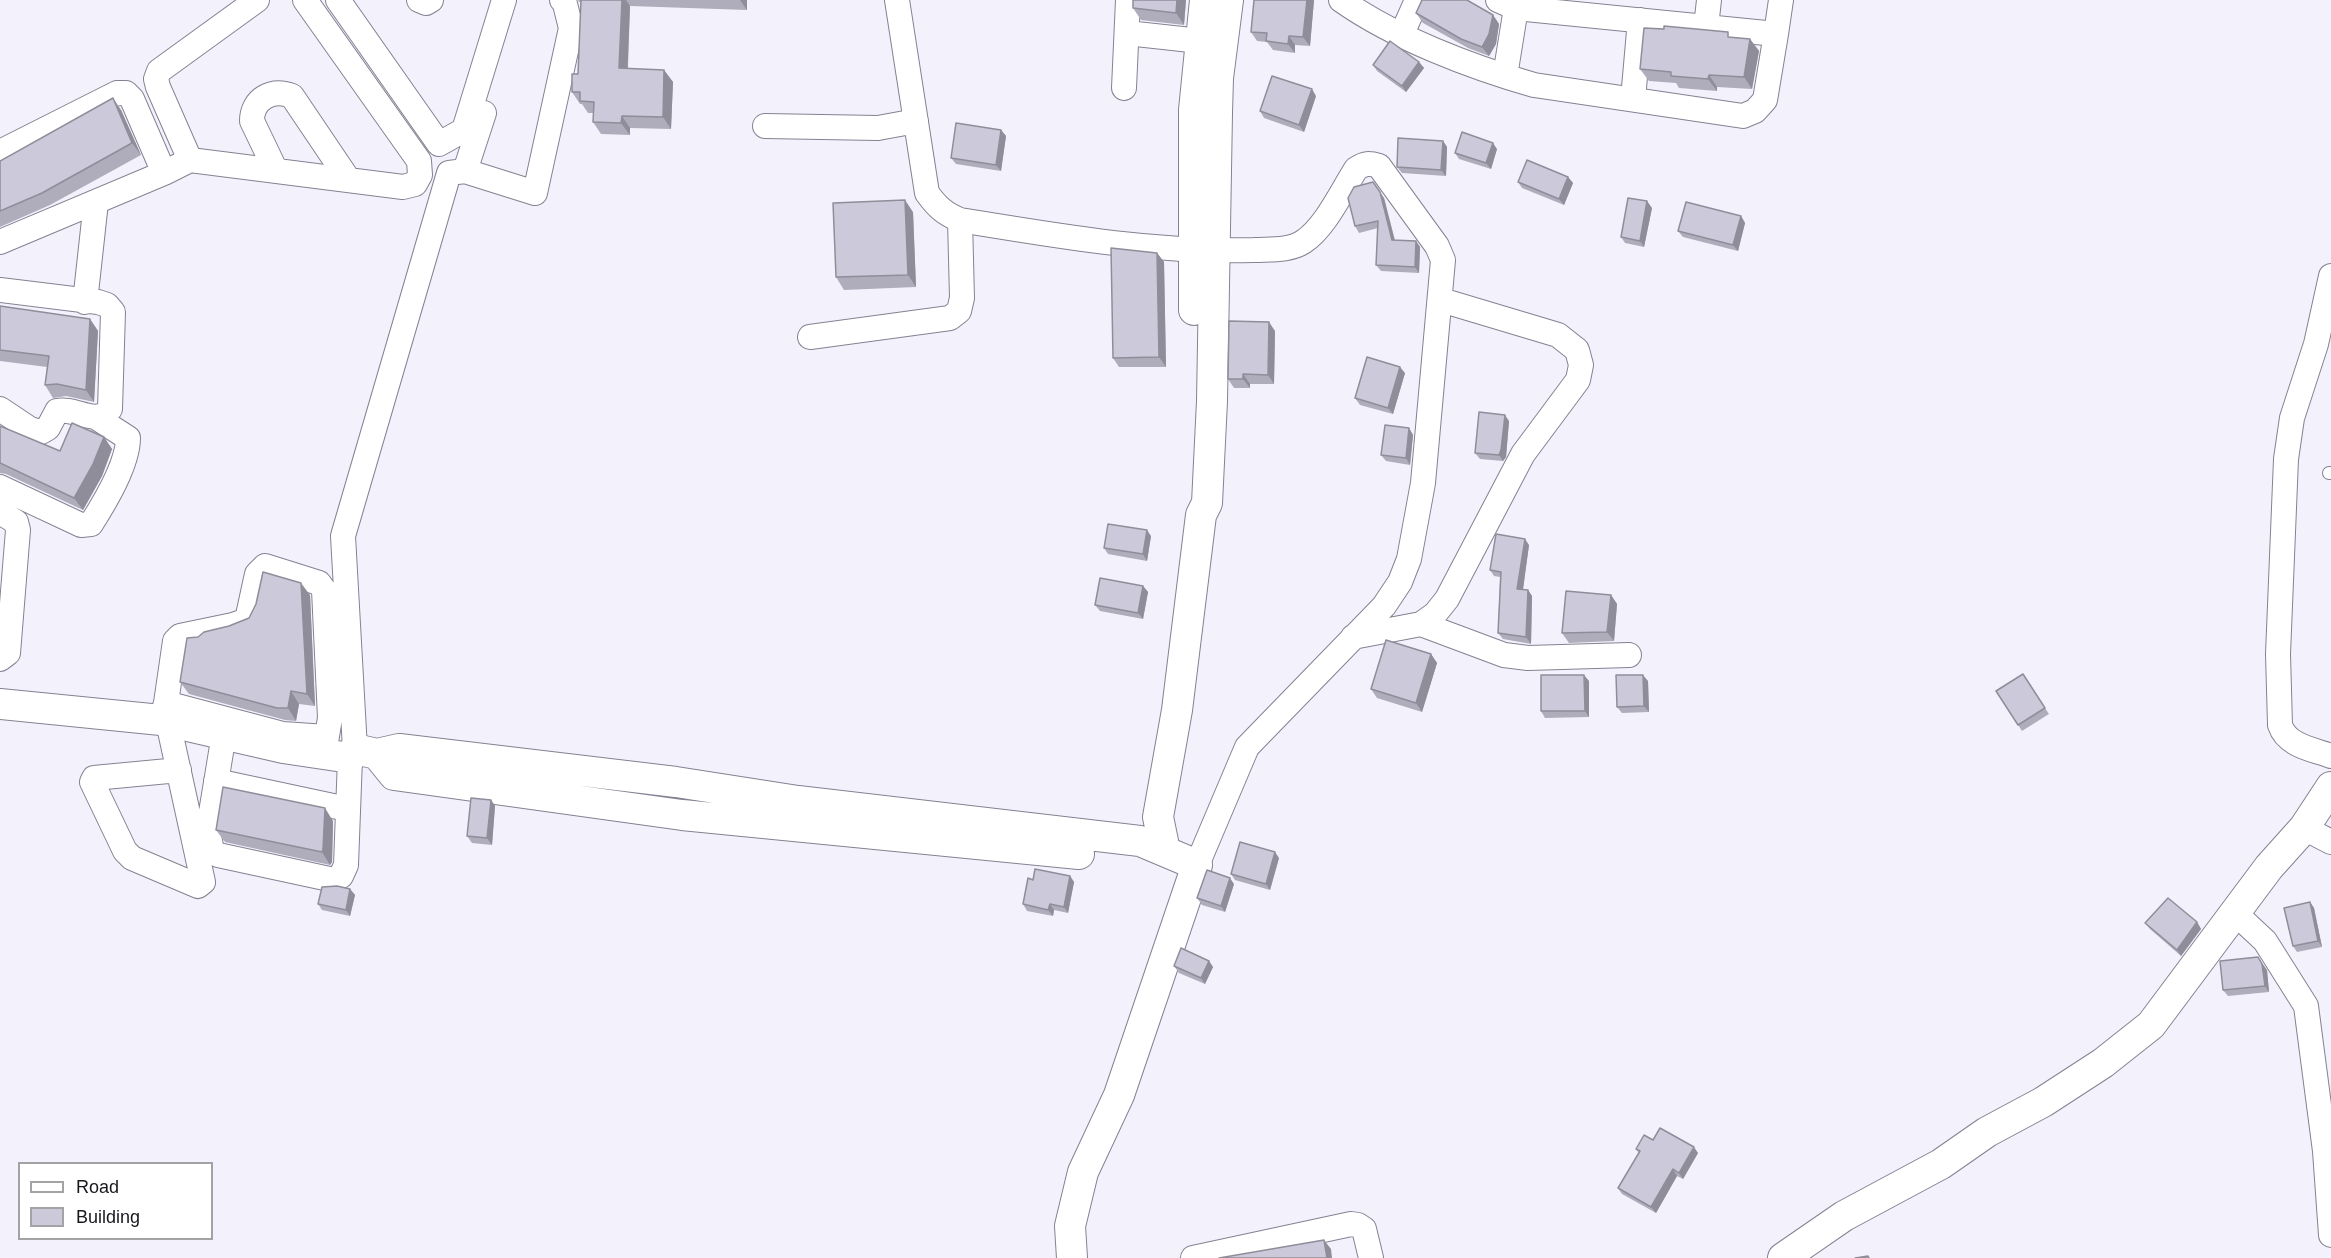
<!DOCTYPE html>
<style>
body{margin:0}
#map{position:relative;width:2331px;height:1258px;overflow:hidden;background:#f3f2fc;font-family:Helvetica,sans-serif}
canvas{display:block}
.legend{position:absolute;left:18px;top:1162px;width:195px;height:78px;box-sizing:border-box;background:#fff;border:2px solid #a3a2a5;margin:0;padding:8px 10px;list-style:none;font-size:18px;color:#18171d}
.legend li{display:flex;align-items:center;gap:12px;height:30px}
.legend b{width:30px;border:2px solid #a3a2a5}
</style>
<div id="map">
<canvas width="2331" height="1258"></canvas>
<ul class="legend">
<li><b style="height:8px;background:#fff"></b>Road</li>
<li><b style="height:16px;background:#ccc9db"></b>Building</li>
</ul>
</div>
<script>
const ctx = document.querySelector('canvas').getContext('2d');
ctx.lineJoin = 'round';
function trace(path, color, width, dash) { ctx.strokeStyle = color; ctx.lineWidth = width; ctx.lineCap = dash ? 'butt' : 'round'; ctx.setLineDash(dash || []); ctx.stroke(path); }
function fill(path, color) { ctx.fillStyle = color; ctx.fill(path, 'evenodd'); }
const service = new Path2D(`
 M2329,473H2331`);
const minor = new Path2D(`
 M338,0L439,144L464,130L504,0
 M419,0L426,3L431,0
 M897,0L927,193C937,207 945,214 960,220C1058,236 1155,253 1254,250C1270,249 1289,251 1303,242C1325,228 1342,191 1356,169C1365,163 1369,163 1379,166L1437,246L1443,260L1423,483L1409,559L1400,582L1384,606L1247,747L1197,865
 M1341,0C1395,38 1471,67 1534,85L1743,116L1755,111L1765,100L1776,34
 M1498,0L1516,8L1776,34L1781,0
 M1706,27L1709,0
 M1127,33L1200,41
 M1402,34L1417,0
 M1505,76L1516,8
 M1124,88L1128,0
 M1633,99L1640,20
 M765,126L878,128L916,121
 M0,152L117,93H126L132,99L164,173
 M190,160L158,87L156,79L159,71L257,0
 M275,169L252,121C252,99 272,88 292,96L348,179
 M465,171L484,113
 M0,242L164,173L190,160L403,187L415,184L420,175L419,161L305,0
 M2331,276L2316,344L2292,418L2286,459L2278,654L2280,725C2287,746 2312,749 2331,756
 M0,290L98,302L107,305L113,312L110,409C97,427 75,407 57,411L48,428L41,432L30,429L0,409
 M85,302L96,202
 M810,337L950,318L959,311L962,298L960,220
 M0,487L81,525L91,524C105,502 128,464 128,438L97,418
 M0,512L16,522L18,530L8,653L0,659
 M1421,624L1504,655L1528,658L1629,655
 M1353,637L1421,624L1435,614L1447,599L1523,454L1578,380L1581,365L1577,350L1558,335L1441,300
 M166,703L283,734L326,737
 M161,720L166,703L175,641L180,636L233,625L247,620L257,574L265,566L319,583L324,590L330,718L324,754
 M168,722L203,882L198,886L132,858L125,851L92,782L94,778L179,770
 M224,734L208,831L212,851L218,855L334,880L341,876L346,865L350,758
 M355,749L343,536L449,173L465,171L535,193L571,28L564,0H562
 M216,781L347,809
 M2304,828L2331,842
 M2235,913L2265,941L2306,1006L2325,1151L2331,1235
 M1193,1258L1351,1224L1358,1225L1364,1229L1371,1258`);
const tertiary = new Path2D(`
 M1194,310V110L1205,0
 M0,704L161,720L283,748L350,758L355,749L377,754L399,749L676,782L798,801L1140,841L1197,865L1119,1095L1083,1172L1070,1226L1072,1258
 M377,754L394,775L682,815L1079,854
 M1165,851L1158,817L1177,710L1201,515L1207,503L1212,401L1217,113L1218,78L1228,0
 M1783,1258L1844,1216L1941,1164L1987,1132L2043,1102L2103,1063L2151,1025L2269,867L2304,828L2331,787`);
trace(service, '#848292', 14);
trace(minor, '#848292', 26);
trace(tertiary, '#848292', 32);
trace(service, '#fff', 12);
trace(minor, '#fff', 24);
trace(tertiary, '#fff', 30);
fill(new Path2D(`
 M578,0H747V10L630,6L628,69L664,70L673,82L671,129L630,128V135L601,134L593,122V113H588L582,104H580L572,92L578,74L581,2H579Z
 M1133,0H1186L1184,25L1141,20L1133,8Z
 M1314,0L1310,46L1295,45V53L1273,50L1267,42L1257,41L1251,32Z
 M1416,13L1493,15L1499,24L1496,44L1489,56L1468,48L1423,23Z
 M1731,37L1750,39L1759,51L1752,89L1717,87V91L1679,88L1676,83L1649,81L1640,69Z
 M1419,62L1424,68L1406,92L1377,71L1373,65Z
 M1316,96L1304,132L1264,118L1260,111Z
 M121,110L141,155L50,205L0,227V161Z
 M1001,130L1006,136L1001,171L956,164L951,158Z
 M1443,141L1447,147L1446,176L1402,173L1397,167Z
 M1497,149L1491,169L1459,159L1455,153Z
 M1568,177L1573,183L1564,205L1522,188L1518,182Z
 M1384,198L1395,240L1416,241L1420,247L1419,273L1381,271L1376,265L1378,228L1359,233L1355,226Z
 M1652,208L1644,247L1625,243L1621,237Z
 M913,212L916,287L844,290L836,277Z
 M1741,216L1745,223L1738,251L1683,237L1678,231Z
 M1157,253L1164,262L1166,367H1119L1113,358Z
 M0,306L90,319L98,331L94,402L66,396L53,398L45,385L47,367L0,361Z
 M1275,331L1274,384H1250V388H1234L1228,379Z
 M1405,373L1393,414L1360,405L1355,398Z
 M1509,421L1506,457L1503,461L1480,459L1475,453Z
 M0,426L60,451L104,437L112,449L102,476L83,510L6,474L0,473Z
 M1409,428L1413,435L1410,465L1386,461L1381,455Z
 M1151,536L1147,561L1108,554L1104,548Z
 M1529,545L1523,590H1528L1532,596L1531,644L1503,639L1498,633L1500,577L1494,576L1490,570Z
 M1143,586L1148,592L1143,619L1100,611L1095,605Z
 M310,595L315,706L299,704L296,721L285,720L189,694L180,682L198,637L229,626Z
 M1611,595L1617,604L1614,641L1569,643L1562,633Z
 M1431,654L1437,663L1422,712L1377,698L1371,689Z
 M2023,674L2049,714L2022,731L1996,691Z
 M1589,681V717L1545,718L1541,711Z
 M1648,681L1649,712L1622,713L1617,707Z
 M491,800L495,806L492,845L472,843L467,836Z
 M333,821L332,862L330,865L225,842L216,830Z
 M1279,858L1270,890L1235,880L1231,874Z
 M1070,876L1074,882L1068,913L1054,910L1053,916L1027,911L1023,904L1033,880Z
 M1234,884L1225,912L1202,905L1197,898Z
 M350,889L355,895L350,916L322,910L318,904Z
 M2310,902L2314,908L2322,947L2297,952L2293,946Z
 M2197,922L2201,929L2181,956L2150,929L2145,923Z
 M1209,961L1213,967L1205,984L1179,973L1174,966Z
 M2267,970L2269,992L2228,996L2223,990Z
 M1653,1140L1698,1153L1683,1179L1677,1176L1656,1213L1622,1194L1618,1188L1639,1153L1636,1149Z`), '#afadbc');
fill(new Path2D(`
 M622,0H626L630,6L627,80L619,68Z
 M740,0H747V10Z
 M1177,0H1186L1184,25L1176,13Z
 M1307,0H1314L1310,46L1303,37Z
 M1493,15L1499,24L1496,44L1489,56L1482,47Z
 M1289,36L1295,45V53L1288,44Z
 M1750,39L1759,51L1752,89L1744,77Z
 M1419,62L1424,68L1406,92L1402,86Z
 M664,70L673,82L671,129L663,117Z
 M1709,75L1717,87V91L1708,79Z
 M1312,89L1316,96L1304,132L1299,125Z
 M113,98L121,110L141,155L132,143Z
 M622,116L630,128V135L621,123Z
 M1001,130L1006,136L1001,171L996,165Z
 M1443,141L1447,147L1446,176L1441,170Z
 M1493,143L1497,149L1491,169L1486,163Z
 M1568,177L1573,183L1564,205L1559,199Z
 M1380,192L1384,198L1396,246L1392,240Z
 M905,200L913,212L916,287L908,275Z
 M1647,201L1652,208L1644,247L1640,241Z
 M1741,216L1745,223L1738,251L1733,245Z
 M1416,241L1420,247L1419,273L1415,267Z
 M1157,253L1164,262L1166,367L1159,357Z
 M90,319L98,331L94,402L86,390Z
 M1269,322L1275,331L1274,384L1268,375Z
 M1400,367L1405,373L1393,414L1388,408Z
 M1243,374L1250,384V388L1243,379Z
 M1505,415L1509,421L1506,457L1503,461L1499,455Z
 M1409,428L1413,435L1410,465L1406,458Z
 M104,437L112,449L102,476L83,510L74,498Z
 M1147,530L1151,536L1147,561L1143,554Z
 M1525,539L1529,545L1522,596L1517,589Z
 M301,583L310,595L315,706L307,694Z
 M1143,586L1148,592L1143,619L1138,613Z
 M1528,590L1532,596L1531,644L1526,637Z
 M1611,595L1617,604L1614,641L1607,632Z
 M1431,654L1437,663L1422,712L1416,703Z
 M1584,675L1589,681V717L1585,711Z
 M1643,675L1648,681L1649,712L1644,706Z
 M291,691L299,704L296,721L288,708Z
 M491,800L495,806L492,845L487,838Z
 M325,808L333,821L332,862L330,865L322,852Z
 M1275,852L1279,858L1270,890L1266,884Z
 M1070,876L1074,882L1068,913L1064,907Z
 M1230,878L1234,884L1225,912L1221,906Z
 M350,889L355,895L350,916L346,910Z
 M2310,902L2314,908L2322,947L2318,941Z
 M1050,904L1054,910L1053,916L1048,910Z
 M2197,922L2201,929L2181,956L2177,950Z
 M2258,957L2267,970L2269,992L2265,986Z
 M1209,961L1213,967L1205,984L1201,978Z
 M1694,1147L1698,1153L1683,1179L1679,1173Z
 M1673,1169L1677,1176L1656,1213L1651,1207Z
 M1324,1240L1331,1249L1332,1258H1327Z`), '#8f8d99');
const building = new Path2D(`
 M581,0H622L619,68L664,70L663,117L622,116L621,123L593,122L594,102L580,101V92H572V74H578Z
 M1133,0H1177L1176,13L1133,8Z
 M1254,0H1307L1303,37L1289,36L1288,44L1266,41L1267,33L1251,32Z
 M1422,0H1467L1493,15L1489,34L1482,47L1461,39L1416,13Z
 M1664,26L1728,32V37L1750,39L1744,77L1709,75L1708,79L1671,76V72L1640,69L1644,28L1664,29Z
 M1390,41L1419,62L1402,86L1373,65Z
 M1272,76L1312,89L1299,125L1260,111Z
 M113,98L132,143L42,193L0,211V161Z
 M956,123L1001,130L996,165L951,158Z
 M1462,132L1493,143L1486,163L1455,153Z
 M1398,138L1443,141L1441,170L1397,167Z
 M1527,160L1568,177L1559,199L1518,182Z
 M1373,182L1380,192L1392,240L1416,241L1415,267L1376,265L1378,221L1355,226L1348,198L1354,187Z
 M1628,198L1647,201L1640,241L1621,237Z
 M905,200L908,275L836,277L833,203Z
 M1686,202L1741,216L1733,245L1678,231Z
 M1111,248L1157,253L1159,357L1113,358Z
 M0,306L90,319L86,390L57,384L45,385L49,356L0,350Z
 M1229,321L1269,322L1268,375L1243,374V379H1228Z
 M1367,357L1400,367L1388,408L1355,398Z
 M1479,412L1505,415L1501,450L1499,455L1475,453Z
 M72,423L104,437L93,464L74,498L0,463V426L60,451Z
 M1385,425L1409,428L1406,458L1381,455Z
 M1108,524L1147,530L1143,554L1104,548Z
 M1496,534L1525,539L1517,589L1528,590L1526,637L1498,633L1501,572L1490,570Z
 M263,572L301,583L307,694L291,691L288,708H277L180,682L187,638L198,637L204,632L229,626L249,618L256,604Z
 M1100,578L1143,586L1138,613L1095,605Z
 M1566,591L1611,595L1607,632L1562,633Z
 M1386,640L1431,654L1416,703L1371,689Z
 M2023,674L2045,708L2018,725L1996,691Z
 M1541,675H1584L1585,711H1541Z
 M1616,675H1643L1644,706L1617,707Z
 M223,787L325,808L323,849L322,852L216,830Z
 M471,798L491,800L487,838L467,836Z
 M1240,842L1275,852L1266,884L1231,874Z
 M1035,869L1070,876L1064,907L1050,904L1048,910L1023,904L1028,878L1033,880Z
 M1207,870L1230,878L1221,906L1197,898Z
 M337,886L350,889L346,910L318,904L322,887Z
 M2168,898L2197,922L2177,950L2145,923Z
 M2310,902L2318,941L2293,946L2284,908Z
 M1181,948L1209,961L1201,978L1174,966Z
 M2258,957L2262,964L2265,986L2223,990L2220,961Z
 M1660,1128L1694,1147L1679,1173L1673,1169L1651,1207L1618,1188L1640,1151L1636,1149L1644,1135L1653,1140Z
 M1324,1240L1327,1258H1219Z
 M1868,1256L1869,1258H1855Z`);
fill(building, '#ccc9db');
trace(building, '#8f8d99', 1.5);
</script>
